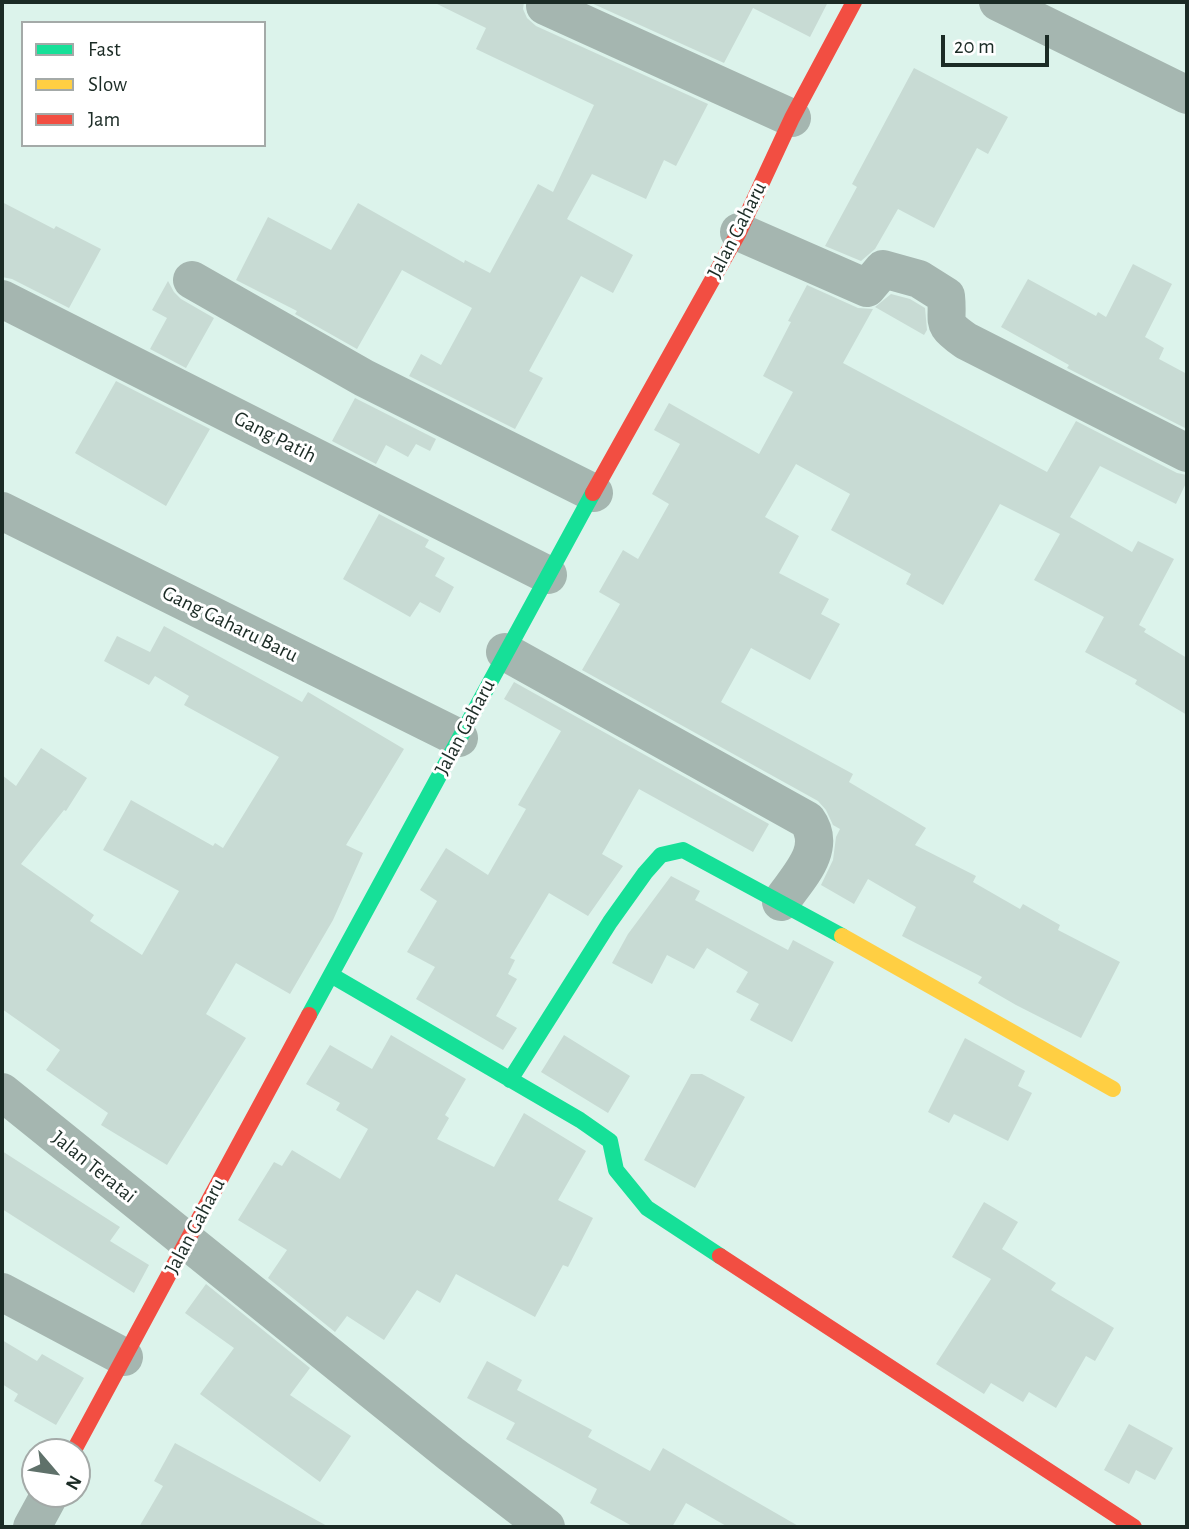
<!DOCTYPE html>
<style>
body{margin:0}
#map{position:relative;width:1189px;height:1529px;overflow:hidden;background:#dcf3eb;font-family:"Alegreya Sans",sans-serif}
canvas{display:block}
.frame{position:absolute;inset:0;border:4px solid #1b2b25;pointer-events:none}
.legend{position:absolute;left:21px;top:21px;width:245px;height:126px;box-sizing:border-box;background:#fff;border:2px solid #a4aaa8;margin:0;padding:9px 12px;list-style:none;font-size:21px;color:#1b2b25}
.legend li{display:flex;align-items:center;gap:14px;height:35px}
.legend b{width:35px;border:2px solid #a4aaa8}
.north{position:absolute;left:21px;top:1438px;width:70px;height:70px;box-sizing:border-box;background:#fff;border:2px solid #a4aaa8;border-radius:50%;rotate:119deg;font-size:19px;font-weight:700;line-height:28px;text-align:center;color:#1b2b25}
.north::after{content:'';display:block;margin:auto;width:24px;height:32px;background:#5f716a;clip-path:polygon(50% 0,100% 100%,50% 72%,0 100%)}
.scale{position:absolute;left:941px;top:35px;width:108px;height:32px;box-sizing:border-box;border:4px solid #1b2b25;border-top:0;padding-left:9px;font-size:21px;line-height:24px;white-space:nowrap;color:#1b2b25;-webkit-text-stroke:5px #fff;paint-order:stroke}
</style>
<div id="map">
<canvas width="1189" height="1529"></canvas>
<div class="frame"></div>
<ul class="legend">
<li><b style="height:9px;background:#16e098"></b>Fast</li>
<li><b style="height:9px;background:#ffcf43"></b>Slow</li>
<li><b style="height:9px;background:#f24e42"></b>Jam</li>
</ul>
<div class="north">N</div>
<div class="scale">20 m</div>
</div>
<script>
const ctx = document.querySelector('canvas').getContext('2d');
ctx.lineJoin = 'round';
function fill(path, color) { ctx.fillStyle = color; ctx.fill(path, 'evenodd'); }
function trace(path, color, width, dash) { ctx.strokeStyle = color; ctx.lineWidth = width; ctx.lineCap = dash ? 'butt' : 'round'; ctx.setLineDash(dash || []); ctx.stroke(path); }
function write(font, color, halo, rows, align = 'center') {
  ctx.font = font + ' "Alegreya Sans",sans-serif'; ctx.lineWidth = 6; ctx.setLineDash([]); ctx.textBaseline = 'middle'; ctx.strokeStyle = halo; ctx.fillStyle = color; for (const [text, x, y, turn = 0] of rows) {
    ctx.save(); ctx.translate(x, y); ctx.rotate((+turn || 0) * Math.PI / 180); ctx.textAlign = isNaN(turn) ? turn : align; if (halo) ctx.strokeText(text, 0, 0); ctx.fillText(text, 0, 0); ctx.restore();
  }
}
fill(new Path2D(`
 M433,2H524L523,9L527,18L536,26L708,104L676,166L664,160L646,199L592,174L567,219L633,255L613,293L581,276L529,371L543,378L515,429L409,376L421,354L441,365L472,308L402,270L357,349L295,314L297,311L236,280L268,217L331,250L358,203L464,263L465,260L490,273L538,184L553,192L594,105L476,49L486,28Z
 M589,2H828L810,37L753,8L724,63Z
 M914,68L1008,117L988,154L977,148L934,228L898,209L875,249L861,261L825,246L857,187L852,184Z
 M2,202L54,229L56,226L101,249L69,308L12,279L2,277Z
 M1133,264L1172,284L1145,337L1164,348L1159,359L1187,374V429L1067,368L1069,365L1001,327L1028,279L1096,316L1098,312L1106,317Z
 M168,281L174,292L181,299L214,318L186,368L150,349L167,318L152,310Z
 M807,285L858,308L873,309L843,363L1047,472L1076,421L1177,473L1187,475V481L1176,504L1100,466L1070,517L1132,552L1138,541L1174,559L1139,625L1146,629L1144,632L1187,658V715L1135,684L1137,680L1085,652L1104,617L1034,580L1060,534L1000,504L943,605L906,584L911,574L831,530L850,494L796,464L765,517L799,536L779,573L829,599L821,614L840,624L810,680L751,648L721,702L853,774L849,782L926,828L915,845L976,876L973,882L1020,909L1023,904L1060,925L1058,930L1120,962L1081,1038L1016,1005L978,983L982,977L902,936L916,907L868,879L854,904L821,885L833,860L836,837L840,829L833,825L826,810L818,801L582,670L620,604L599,592L623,550L638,559L669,504L652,494L680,444L654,430L669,403L759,454L793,392L763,376L791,322L788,321Z
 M891,294L910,299L925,308L927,330L924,335L875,307Z
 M116,381L210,429L166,506L75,453Z
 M355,398L436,439L430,451L416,444L408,457L386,445L376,464L332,441Z
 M379,514L429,540L425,547L445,558L435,576L454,587L440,613L420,602L410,617L343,579Z
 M164,626L302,702L308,692L404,749L346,845L363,853L333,920L290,994L236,963L206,1014L246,1038L167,1165L101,1125L108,1113L46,1070L60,1050L2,1009V775L16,786L41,748L87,778L66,811L64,810L21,864L94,915L90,921L142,955L179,891L103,850L131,800L213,846L215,843L223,848L279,757L184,705L189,696L155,676L149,685L104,661L117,636L150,652Z
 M514,682L769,824L753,852L639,789L602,854L623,866L588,916L549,893L510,958L515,960L508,974L517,979L496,1016L517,1028L503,1050L416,999L435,967L407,952L437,901L420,890L446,848L488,875L526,809L518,805L561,731L504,699Z
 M671,876L700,891L695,900L788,950L793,940L834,962L792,1042L750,1020L759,1004L736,992L748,972L707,948L694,969L667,955L652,984L612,963L628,934Z
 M391,1035L466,1079L445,1115L449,1118L437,1139L494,1167L524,1113L586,1151L558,1200L593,1218L568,1267L563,1265L535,1317L456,1274L440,1303L417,1290L384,1340L347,1316L335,1332L268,1278L287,1250L238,1220L274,1162L282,1166L292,1150L340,1179L368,1129L336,1110L340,1103L306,1084L330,1045L372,1069Z
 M564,1035L630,1076L608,1113L541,1072Z
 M965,1038L1025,1071L1018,1086L1032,1093L1008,1141L954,1114L949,1123L928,1112Z
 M691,1074H702L745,1097L695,1188L644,1160Z
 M2,1151L120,1227L110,1241L149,1265L134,1293L2,1209Z
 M984,1202L1018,1222L1002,1249L1056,1283L1051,1290L1114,1328L1095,1361L1086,1356L1056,1408L1029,1392L1023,1402L991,1383L984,1394L936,1364L991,1279L952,1257Z
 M206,1284L310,1368L290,1395L351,1436L320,1482L200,1394L234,1348L185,1313Z
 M2,1340L37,1361L42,1354L84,1378L56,1425L14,1401L18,1394L2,1384Z
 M487,1361L522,1380L517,1390L592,1430L588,1437L650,1471L663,1448L800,1527H728L686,1503L672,1527H634L590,1503L597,1489L506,1439L515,1423L467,1398Z
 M1129,1424L1173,1448L1155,1480L1136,1470L1129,1484L1104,1470Z
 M175,1443L329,1527H139L163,1486L154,1481Z`), '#c8dbd4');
trace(new Path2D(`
 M998,2L1187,95
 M545,6L792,118
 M739,232L867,288L883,269L919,279L946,296C949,324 939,322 966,341L1187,453
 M192,280L364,378L594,493
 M2,299L548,575
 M2,511L459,738
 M505,652L807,820C828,849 798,877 781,902
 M2,1092L451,1454L546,1527
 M2,1292L124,1357
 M32,1527L50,1494`), '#a5b6b0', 38);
trace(new Path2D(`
 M331,975L580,1120L610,1141L616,1170L647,1208L720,1256
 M309,1015L593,493
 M510,1080L610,922L645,873L661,855L683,850L842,936`), '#16e098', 16);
trace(new Path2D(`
 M842,936L1113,1089`), '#ffcf43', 16);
trace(new Path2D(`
 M593,493L739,232L792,118L854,2
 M720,1256L1134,1527
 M73,1452L309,1015`), '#f24e42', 16);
write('21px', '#1b2b25', '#fff', [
 ["Jalan Gaharu",737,230,-63],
 ["Gang Patih",275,437,27],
 ["Gang Gaharu Baru",230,624,26],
 ["Jalan Gaharu",465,727,-62],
 ["Jalan Teratai",94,1167,39],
 ["Jalan Gaharu",195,1226,-62]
]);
</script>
